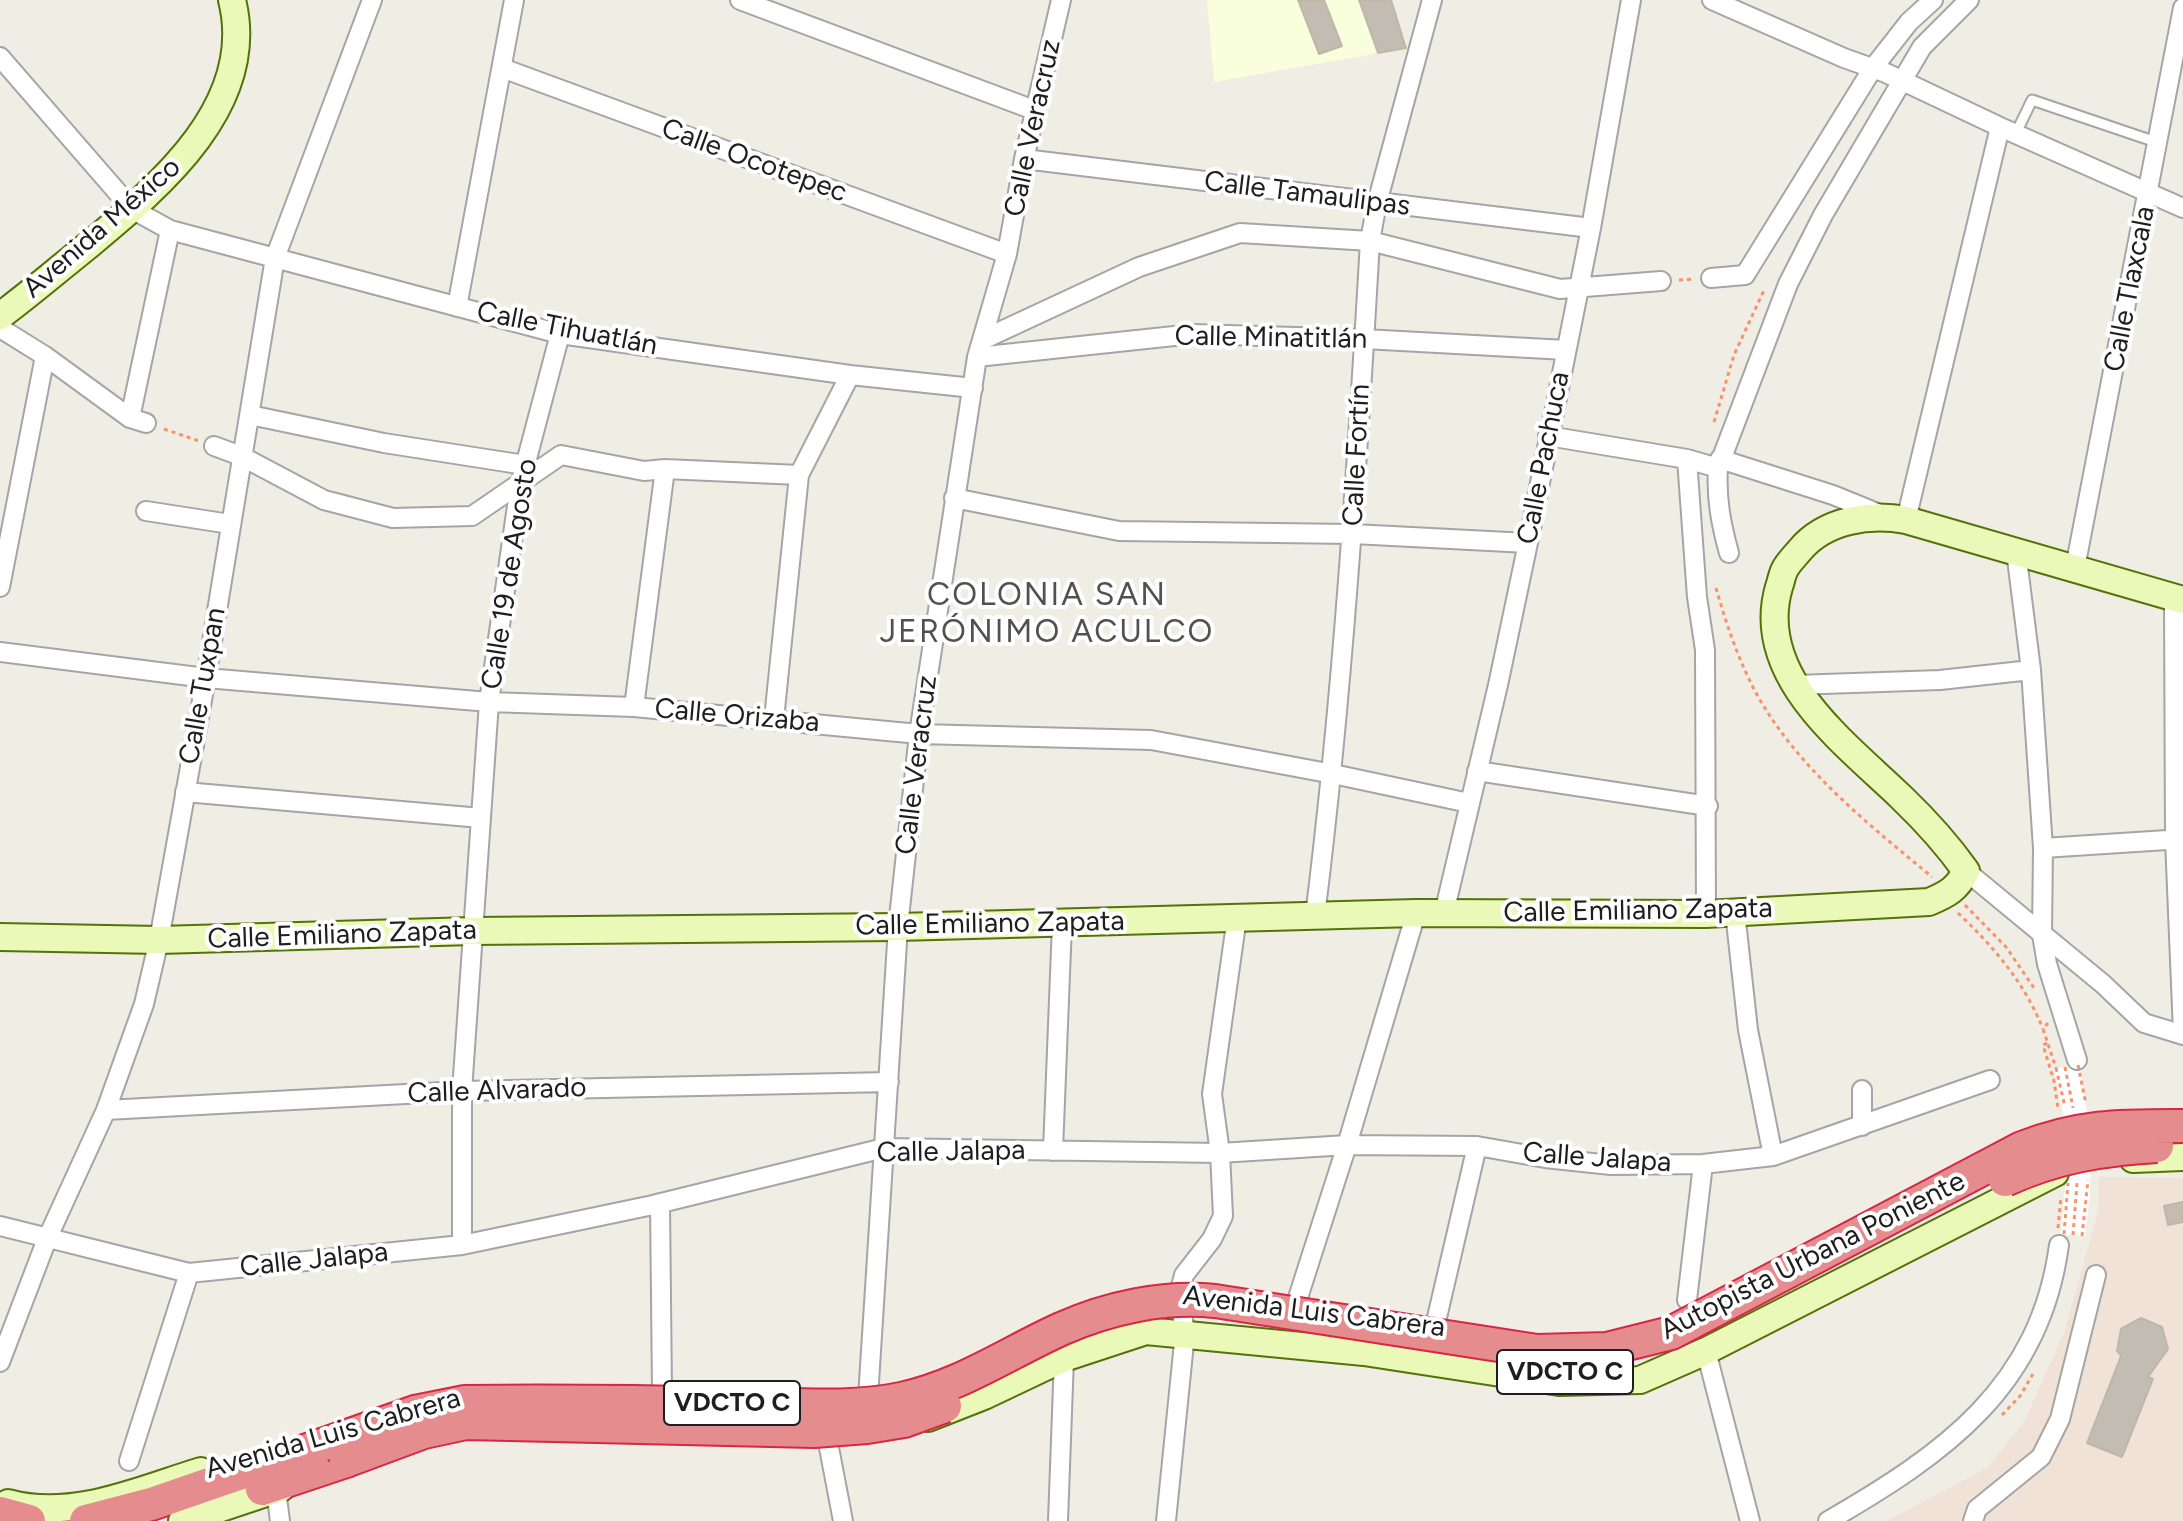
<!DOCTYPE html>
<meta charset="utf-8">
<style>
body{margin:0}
canvas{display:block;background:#efede4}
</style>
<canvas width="2183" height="1521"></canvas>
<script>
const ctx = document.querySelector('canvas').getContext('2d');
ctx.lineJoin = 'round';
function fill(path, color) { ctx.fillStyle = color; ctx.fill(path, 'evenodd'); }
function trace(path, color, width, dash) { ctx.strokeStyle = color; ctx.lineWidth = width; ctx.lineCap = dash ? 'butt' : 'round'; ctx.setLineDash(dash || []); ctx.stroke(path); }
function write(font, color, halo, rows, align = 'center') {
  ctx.font = font + ' Figtree,sans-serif'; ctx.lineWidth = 8; ctx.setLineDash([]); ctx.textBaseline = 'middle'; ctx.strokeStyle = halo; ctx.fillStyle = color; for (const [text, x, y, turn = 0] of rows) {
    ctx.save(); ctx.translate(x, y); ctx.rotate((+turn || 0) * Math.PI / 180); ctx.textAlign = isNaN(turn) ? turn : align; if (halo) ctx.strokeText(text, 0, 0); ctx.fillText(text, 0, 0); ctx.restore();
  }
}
fill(new Path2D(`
 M1207,0H1391L1408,48L1214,82Z`), '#f9fedd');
fill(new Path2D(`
 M2099,1177L2183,1178V1521H1886L1987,1468L2024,1422L2064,1333L2098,1212Z`), '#f0e2d7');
fill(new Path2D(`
 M2080,1064L2091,1139L2090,1194L2085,1236L2061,1234L2066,1175V1128L2054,1069Z`), '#fff');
const building = new Path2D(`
 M1298,0H1324L1342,46L1319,54Z
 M1359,0H1391L1406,48L1378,53Z
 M2183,1202V1222L2168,1225L2164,1206Z
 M2141,1318L2162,1327L2168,1349L2148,1377L2153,1379L2122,1457L2087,1443L2121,1356L2117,1351L2121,1329Z`);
fill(building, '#c3bcb3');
trace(building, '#c0b6a6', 2);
const lane = new Path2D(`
 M2016,133L2032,100L2159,143`);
const street = new Path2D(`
 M740,0L1034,110
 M1712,0L1844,58L1886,73L2000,127L2183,208
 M0,57L132,209L170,230L560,334L850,375L973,388
 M502,68L1007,254
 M1024,159L1591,228
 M1711,278L1745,275L1873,68L1909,22L1933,0
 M457,307L514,0
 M0,328L45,356L130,418L146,423
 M982,340L1139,267L1240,233L1370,241L1560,289L1661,281
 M977,357L1193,334L1364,339L1566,350
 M250,415L384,443L525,465
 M130,418L170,230
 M1548,436L1687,459L1718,468
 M214,446L241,456L324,500L393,518L472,516L561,455L644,471L665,469L799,475
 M1687,459L1697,597L1705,650L1706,914
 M1720,459L1833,495L1882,515
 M954,498L1119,531L1353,534L1528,543
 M146,511L230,524
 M1906,520L2000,127
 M2016,551L2031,670L2043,848L2042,935L2047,964L2077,1060
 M1729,553C1721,524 1716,498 1718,468L1788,284L1823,215L1922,47L1969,0
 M2075,568L2183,8
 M0,587L45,356
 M2174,598L2175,840L2183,1032
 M0,652L206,678L489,702L634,707L919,734L1151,740L1333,774L1469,803
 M1795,685L1940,680L2031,670
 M634,707L665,469
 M774,719L799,475L850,375
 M1477,771L1708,806
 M185,792L481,818
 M2043,848L2183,839
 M1966,871L2103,984L2144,1023L2183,1035
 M1735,912L1748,1030L1773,1156
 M1444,913L1498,685L1528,543L1591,228L1631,0
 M1315,916C1343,692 1357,467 1370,241L1377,203L1432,0
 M1862,1090V1126
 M106,1110L462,1091L889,1082
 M1053,1151L1062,924
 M660,1203L662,1392
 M0,1226L189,1273L462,1245L653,1205L884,1148L1220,1153L1347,1145L1477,1146L1545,1158L1611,1165L1703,1164L1773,1156L1990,1080
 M462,1245V1091L489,702L520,485L560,334
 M1687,1300L1703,1164
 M1295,1307L1347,1145L1416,913
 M1435,1326L1477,1146
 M1706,1351L1750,1521
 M0,1362L47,1239L106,1110L144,1004L159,940L206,678L275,258L372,0
 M868,1398L898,927L919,734L977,357L1007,254L1024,159L1061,0
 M826,1432L843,1521
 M129,1461L189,1273
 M276,1490L280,1521
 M1058,1521L1064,1358
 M1166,1521L1185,1333L1179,1294L1184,1275L1212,1239L1223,1216L1220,1153L1212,1094L1237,917
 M1828,1521C1944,1454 2040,1387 2059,1245
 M1973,1521L1977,1509L2041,1457L2060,1419L2096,1275`);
const secondary = new Path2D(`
 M0,316C31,293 60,268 90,244C161,185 258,104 232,0
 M0,937L159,940L473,931L898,927L1416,913L1706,914L1929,902C1948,894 1957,889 1966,871C1947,844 1925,820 1901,797C1845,743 1753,676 1779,587C1781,582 1782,574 1785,569C1788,563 1795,556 1800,550C1825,520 1870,513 1906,520L2183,600
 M2133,1159L2183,1157
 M928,1418L984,1396L1064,1358L1146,1331L1364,1352L1559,1382L1640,1380L1706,1351L2055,1173
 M8,1503C73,1521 139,1490 201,1471
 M182,1521L281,1488`);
const highway = new Path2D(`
 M262,1489L346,1461
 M0,1513L29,1521
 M86,1521L151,1504L322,1445`);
trace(lane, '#a5a5a5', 13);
trace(street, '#a5a5a5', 22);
trace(secondary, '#547207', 30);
trace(highway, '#d62745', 36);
trace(new Path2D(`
 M1679,280L1695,279
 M1714,422L1734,355L1765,288
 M164,429L199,441
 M1716,588C1726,623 1738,659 1755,691C1796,767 1867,823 1932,877
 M1965,905L2006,947L2034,988
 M1958,913C1994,947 2024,982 2043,1029
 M2048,1023L2043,1029L2056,1068
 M2047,1043L2043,1045L2054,1081L2058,1109
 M2058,1228L2061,1196
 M2002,1415L2020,1396L2033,1374`), '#f7926c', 3, [4, 4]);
trace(lane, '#fff', 9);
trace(street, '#fff', 18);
trace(secondary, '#eaf8b8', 26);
trace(highway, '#e58c8e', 32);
const highwayBridge = new Path2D(`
 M2005,1180C2055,1157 2102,1149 2157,1146
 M322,1445L415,1412L465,1402C556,1401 647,1402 738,1404C791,1404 848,1410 901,1399C959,1387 1008,1353 1061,1329C1108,1308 1163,1296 1215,1301L1537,1351L1607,1349L1671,1333L2022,1148C2082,1125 2121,1126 2183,1126
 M346,1461L424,1432L466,1423L814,1431L867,1427L904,1421L945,1406`);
trace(highwayBridge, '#d62745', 36, []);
trace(new Path2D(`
 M2078,1065L2086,1104
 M2065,1067L2073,1108
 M2056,1068L2065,1107
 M2064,1234L2068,1183
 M2073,1235L2077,1183
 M2082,1236L2088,1180`), '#f7926c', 3, [4, 4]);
trace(highwayBridge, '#e58c8e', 32);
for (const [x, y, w] of [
 [1565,1372,136],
 [732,1403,136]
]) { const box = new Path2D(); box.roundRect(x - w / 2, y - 22, w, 44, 6); ctx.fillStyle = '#fff'; ctx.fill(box); trace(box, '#1e1e1e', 2); }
write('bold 26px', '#1e1e1e', null, [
 ["VDCTO C",1565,1372],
 ["VDCTO C",732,1403]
]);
write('28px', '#1e1e1e', '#fff', [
 ["Calle Veracruz",1033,128,-78],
 ["Calle Ocotepec",754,161,20],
 ["Calle Tamaulipas",1307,194,7],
 ["Avenida México",102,228,-41],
 ["Calle Tlaxcala",2130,289,-79],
 ["Calle Tihuatlán",567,329,11],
 ["Calle Minatitlán",1271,338,1],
 ["Calle Fortín",1357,455,-87],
 ["Calle Pachuca",1544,458,-79],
 ["Calle 19 de Agosto",510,574,-81],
 ["Calle Tuxpan",203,686,-80],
 ["Calle Orizaba",737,716,5],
 ["Calle Veracruz",917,765,-83],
 ["Calle Emiliano Zapata",1638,911,-1],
 ["Calle Emiliano Zapata",990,924,-1],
 ["Calle Emiliano Zapata",342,935,-2],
 ["Calle Alvarado",497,1091,-2],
 ["Calle Jalapa",951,1152,-1],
 ["Calle Jalapa",1597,1158,4],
 ["Autopista Urbana Poniente",1813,1256,-27],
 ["Calle Jalapa",314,1260,-6],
 ["Avenida Luis Cabrera",1314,1312,7],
 ["Avenida Luis Cabrera",333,1434,-16]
]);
ctx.letterSpacing = '2px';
write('32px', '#515151', '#fff', [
 ["COLONIA SAN",1047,596],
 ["JERÓNIMO ACULCO",1047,633]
]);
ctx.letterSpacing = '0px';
</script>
